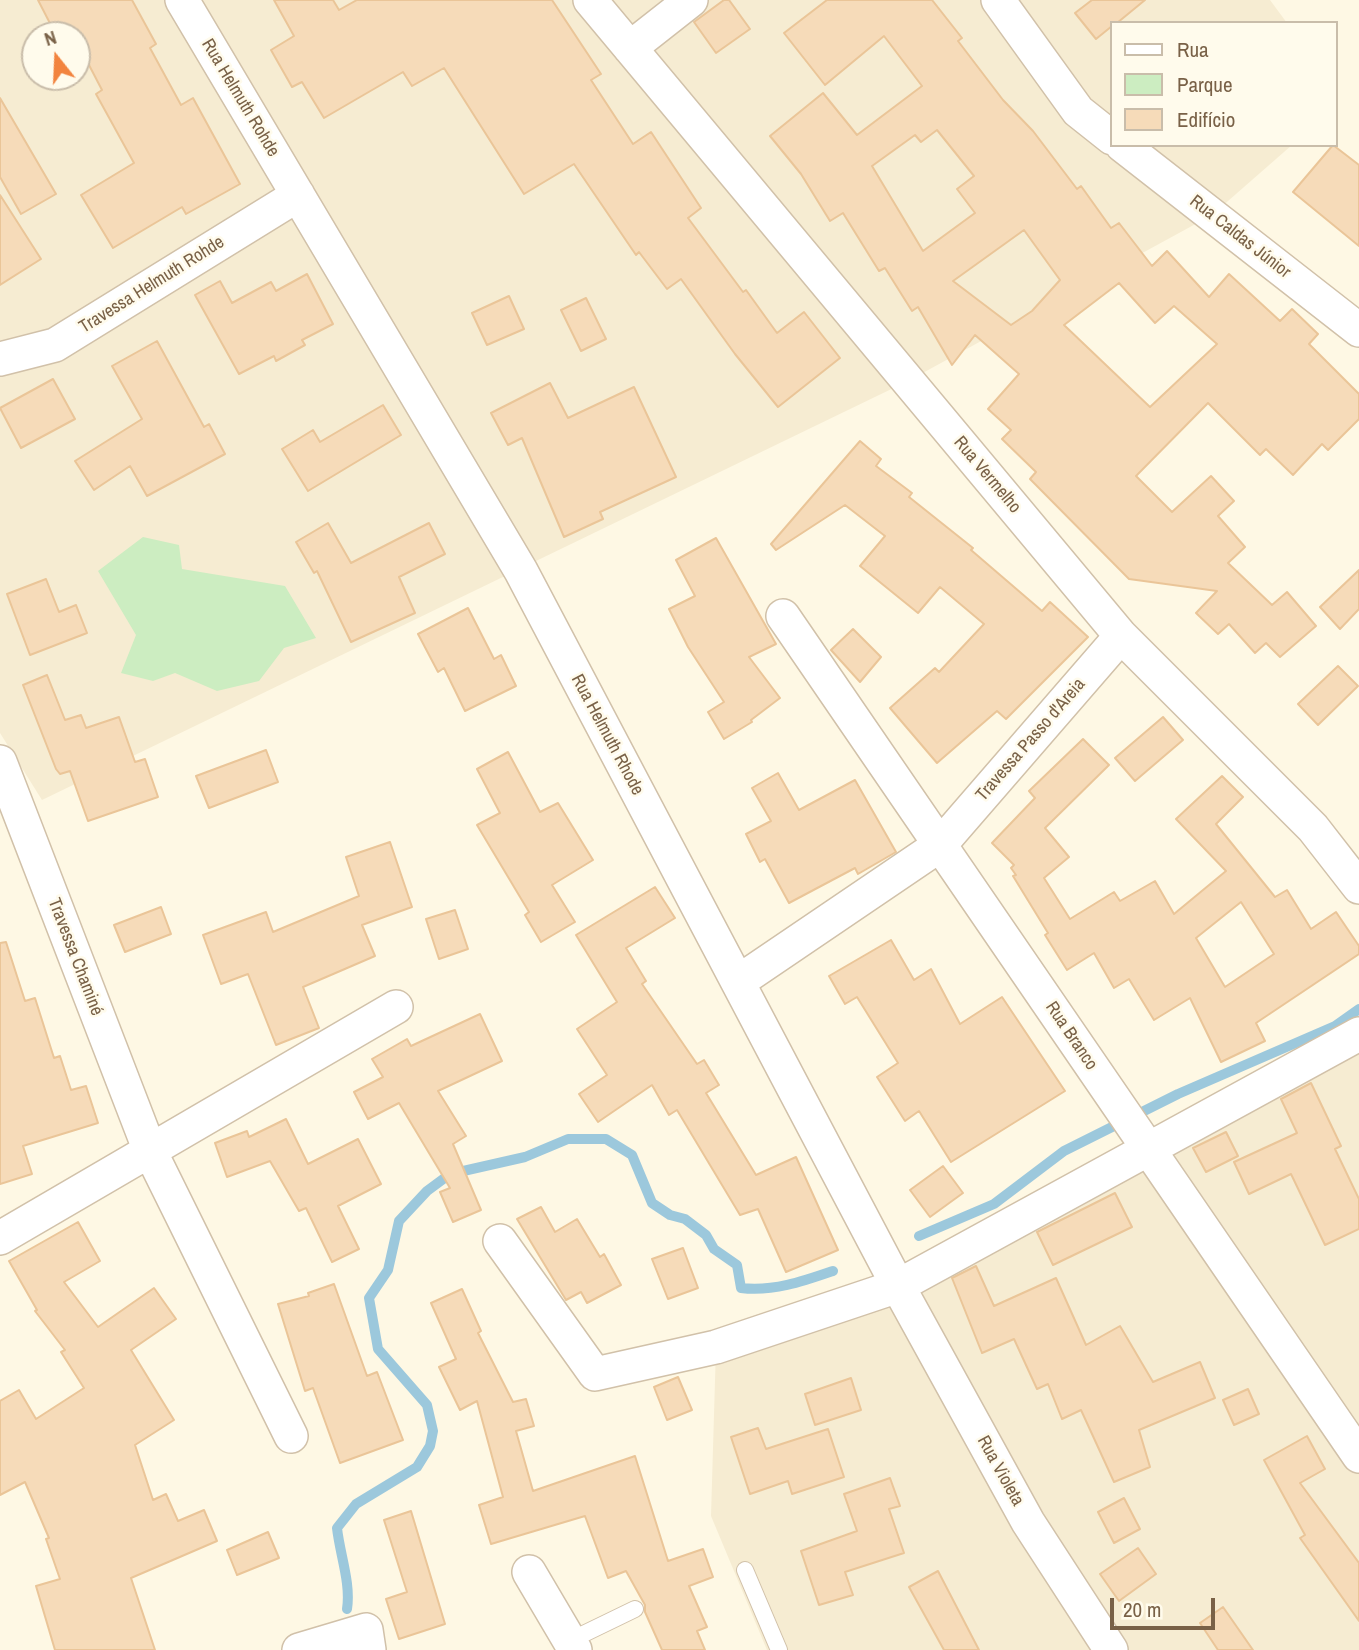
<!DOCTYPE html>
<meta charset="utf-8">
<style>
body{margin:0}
#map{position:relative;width:1359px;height:1650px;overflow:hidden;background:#fef8e4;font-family:"Archivo Narrow",sans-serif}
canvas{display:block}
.legend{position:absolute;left:1110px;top:21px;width:228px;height:126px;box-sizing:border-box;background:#fffbec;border:2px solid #c9bdaa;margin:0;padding:9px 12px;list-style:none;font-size:21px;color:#796147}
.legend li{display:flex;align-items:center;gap:14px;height:35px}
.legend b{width:35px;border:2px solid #c9bdaa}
.north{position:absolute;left:21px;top:21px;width:70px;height:70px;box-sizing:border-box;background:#fffbec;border:2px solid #c9bdaa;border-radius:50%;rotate:342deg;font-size:19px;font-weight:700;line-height:28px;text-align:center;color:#796147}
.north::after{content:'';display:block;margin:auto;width:24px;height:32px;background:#f2843f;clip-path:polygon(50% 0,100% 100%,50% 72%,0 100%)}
.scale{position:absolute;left:1110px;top:1598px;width:105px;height:32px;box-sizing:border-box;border:4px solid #796147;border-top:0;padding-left:9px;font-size:21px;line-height:24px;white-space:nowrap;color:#796147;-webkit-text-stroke:5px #fffbec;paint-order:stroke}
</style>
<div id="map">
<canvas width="1359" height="1650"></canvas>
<ul class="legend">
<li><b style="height:9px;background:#fff"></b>Rua</li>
<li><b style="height:19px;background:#ccedc1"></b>Parque</li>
<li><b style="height:19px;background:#f6dbb9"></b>Edifício</li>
</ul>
<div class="north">N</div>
<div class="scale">20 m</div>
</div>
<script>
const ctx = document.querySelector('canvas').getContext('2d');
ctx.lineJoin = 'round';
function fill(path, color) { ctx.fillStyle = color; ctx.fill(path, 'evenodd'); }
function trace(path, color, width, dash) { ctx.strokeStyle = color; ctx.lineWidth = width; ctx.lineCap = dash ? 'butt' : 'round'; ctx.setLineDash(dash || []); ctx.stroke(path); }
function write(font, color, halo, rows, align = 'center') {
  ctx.font = font + ' "Archivo Narrow",sans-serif'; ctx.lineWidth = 5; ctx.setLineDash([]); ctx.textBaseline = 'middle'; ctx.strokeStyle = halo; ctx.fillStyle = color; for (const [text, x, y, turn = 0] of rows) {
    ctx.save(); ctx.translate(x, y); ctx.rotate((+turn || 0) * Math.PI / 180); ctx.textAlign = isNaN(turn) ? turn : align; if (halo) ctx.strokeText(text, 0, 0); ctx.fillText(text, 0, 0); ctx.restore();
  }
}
fill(new Path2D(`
 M0,0H1270L1287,23H1112V145H1292L1212,215L908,381L42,800L0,733ZM35,35H77V77H35Z
 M1359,1034V1650H767L711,1516L716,1347L898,1286Z`), '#f6ecd2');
fill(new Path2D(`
 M143,537L179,545L182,569L285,586L316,638L284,648L259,681L217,691L175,673L153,681L121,673L136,635L98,571Z`), '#ccedc1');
trace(new Path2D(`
 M919,1236L994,1204L1064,1151L1178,1094L1335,1026L1359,1009
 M347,1609C351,1583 340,1555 337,1528L356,1504L417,1467L430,1446L433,1431L427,1405L378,1349L369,1298L388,1270L399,1221L427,1191L450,1174L525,1157L568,1139H606L632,1155L652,1203L670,1215L685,1219L706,1235L714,1249L737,1265L741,1288C773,1292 804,1281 833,1271`), '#9cc8dc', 10);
const building = new Path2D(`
 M38,0H132L156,44L150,48L181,105L193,98L240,184L186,214L182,207L113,248L81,195L134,163L96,94L102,90L77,42V35H56Z
 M274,0H333L339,10L357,0H552L601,74L591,80L633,144L651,132L701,208L688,218L743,292L746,290L777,333L804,312L840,358L778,407L735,354L681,279L667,289L639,252L636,255L574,164L524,194L444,68L412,86L403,72L324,118L302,82L292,87L271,50L294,36Z
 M724,0H729L750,29L716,53L694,22Z
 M827,0H932L962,38L958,41L1003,100L1033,131L1077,189L1081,186L1111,228L1119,223L1152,266L1167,251L1209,297L1229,274L1280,321L1292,309L1318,334L1309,344L1359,394V419L1328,450L1322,444L1293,475L1266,449L1260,455L1208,403L1136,476L1172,512L1211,476L1234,501L1218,516L1245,547L1228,563L1272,605L1287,592L1316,626L1280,657L1266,643L1255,653L1229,624L1218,634L1196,613L1217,591L1129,579L1030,479L1036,472L1002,439L1011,430L988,409L1019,374L975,335L952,365L918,307L912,311L885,268L879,271L843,213L830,221L801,174L770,136L823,93L857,135L922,86L884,36L825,85L784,33ZM937,130L974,176L957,189L975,213L923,251L872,166L915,135L921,142ZM1024,230L1060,280L1032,311L1011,325L953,281ZM1119,283L1155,323L1174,306L1217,344L1150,407L1064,325Z
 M1092,0H1145L1117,23H1112V26L1096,39L1075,13Z
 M0,98L56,194L21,214L0,177Z
 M1333,145L1359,165V246L1293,192Z
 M0,195L41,259L0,285Z
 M307,274L333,324L302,340L305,345L276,361L274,356L239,374L195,295L220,281L232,303L271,282L276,291Z
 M509,296L524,329L487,345L472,313Z
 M586,298L606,339L581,351L561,310Z
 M157,341L204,427L209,424L225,454L147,496L130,466L94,490L75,461L142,419L112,366Z
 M53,379L75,419L21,448L0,408Z
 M550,383L568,418L634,387L676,477L600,512L603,519L564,537L522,438L508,445L491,413Z
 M383,405L401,435L308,491L282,449L313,430L320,442Z
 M860,441L881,459L876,466L912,493L909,497L973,548L971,550L1042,611L1050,602L1088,637L1006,719L997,711L937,763L890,708L935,668L939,672L984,624L940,587L918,613L860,566L885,536L845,505L776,550L771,544Z
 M328,523L351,563L429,523L445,554L399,577L415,613L351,642L317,571L314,573L296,542Z
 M716,538L776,644L749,657L780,698L751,720L752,722L724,739L708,712L724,702L688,647L669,609L695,596L676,560Z
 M1359,570V609L1340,629L1320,607Z
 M46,579L59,612L76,605L87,633L30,655L7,594Z
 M468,608L494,659L501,655L516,686L465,711L444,668L438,672L418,634Z
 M853,629L881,657L860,682L831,650Z
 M1338,666L1358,686L1318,725L1298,704Z
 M47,675L65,720L81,715L86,728L119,717L135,762L145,759L158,797L88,821L70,771L60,774L56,769L23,685Z
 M1163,717L1183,740L1135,781L1115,758Z
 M1083,739L1109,765L1045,828L1069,857L1044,878L1070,919L1114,892L1120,901L1155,881L1174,914L1226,871L1176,819L1222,776L1243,797L1216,824L1275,897L1287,890L1311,929L1336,912L1359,946V954L1256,1023L1265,1041L1221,1062L1190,998L1154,1020L1129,979L1114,988L1094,953L1067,970L1045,935L1048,933L1013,876L1016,875L1011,868L1014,865L992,843L1035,798L1029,791ZM1241,902L1274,954L1225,987L1196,938Z
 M266,750L278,782L209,808L196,776Z
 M508,752L540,812L558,803L593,860L552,885L575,922L541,942L525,915L529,912L477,825L500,813L477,769Z
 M778,773L799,810L855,780L896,852L858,874L855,868L789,903L765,859L760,862L746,834L771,821L752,788Z
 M390,842L412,907L362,925L375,956L303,987L319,1028L276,1045L248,974L221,984L203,935L266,912L273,932L359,896L346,857Z
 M655,887L675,918L626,948L646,981L642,984L697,1064L704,1060L719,1085L706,1093L756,1175L796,1157L838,1250L786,1272L758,1209L740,1215L677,1110L669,1115L652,1085L598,1122L579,1094L607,1075L577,1029L617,1002L576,935Z
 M161,907L171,934L125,952L114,925Z
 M455,910L468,949L439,959L426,919Z
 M891,940L914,980L931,969L960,1024L1002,997L1065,1091L951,1162L919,1111L905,1121L877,1077L898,1063L857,997L845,1004L829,976Z
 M6,942L25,1001L35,998L54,1058L60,1056L71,1090L86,1086L98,1123L23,1146L32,1174L0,1184V943Z
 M480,1014L502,1061L438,1091L466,1136L453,1144L481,1210L453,1222L440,1192L450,1188L399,1103L368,1119L354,1092L383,1077L372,1059L407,1039L411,1046Z
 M1311,1083L1341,1146L1335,1149L1359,1199V1229L1325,1245L1291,1174L1249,1194L1234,1162L1297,1133L1281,1099Z
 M286,1119L308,1164L358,1139L381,1184L338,1206L359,1249L332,1262L306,1208L299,1211L270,1161L227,1177L215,1143L247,1131L249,1137Z
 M1226,1132L1238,1156L1206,1172L1193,1148Z
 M943,1166L963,1193L930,1217L910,1190Z
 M1115,1193L1132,1227L1053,1265L1037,1232Z
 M541,1207L555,1232L577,1219L600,1257L604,1254L621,1285L587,1303L581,1292L566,1300L517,1219Z
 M78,1222L100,1261L64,1282L98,1327L154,1288L176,1319L131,1350L174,1420L135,1445L153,1500L166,1494L178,1521L204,1510L217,1541L131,1578L155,1650H55L36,1586L60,1579L46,1539L49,1538L25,1482L0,1495V1401L19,1390L36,1419L84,1388L61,1352L65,1350L35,1311L37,1310L9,1261Z
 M683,1248L698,1288L668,1299L652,1259Z
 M976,1266L994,1306L1056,1278L1086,1345L1120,1326L1153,1382L1200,1362L1215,1398L1139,1430L1150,1467L1114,1482L1081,1410L1062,1419L1048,1384L1037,1389L1014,1339L982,1353L952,1278Z
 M334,1284L367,1376L377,1372L403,1440L340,1463L313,1388L305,1391L278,1304L309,1296L308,1293Z
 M462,1289L481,1331L478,1333L513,1402L526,1399L534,1426L516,1431L533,1491L635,1456L668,1561L703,1549L713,1577L689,1586L707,1627L697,1631L705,1650H662L645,1612V1605L626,1571L608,1578L585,1516L491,1544L479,1505L503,1497L477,1401L460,1410L439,1367L456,1359L431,1303Z
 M678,1377L692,1410L667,1420L654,1387Z
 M851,1378L861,1410L815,1425L805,1394Z
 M1248,1389L1259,1414L1234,1425L1223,1400Z
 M758,1428L766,1449L828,1429L844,1477L792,1494L788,1481L750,1494L731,1437Z
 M1307,1436L1325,1469L1300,1483L1359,1563V1621L1300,1538L1305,1535L1264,1460Z
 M890,1478L900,1506L889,1509L904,1553L845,1572L853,1595L819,1605L801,1551L857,1531L844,1494Z
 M1124,1498L1140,1529L1114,1543L1098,1512Z
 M411,1511L445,1624L399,1639L386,1599L407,1592L384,1520Z
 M268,1532L279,1558L237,1575L227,1550Z
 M1138,1548L1156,1574L1119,1601L1100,1574Z
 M938,1571L979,1650H944L909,1587Z
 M1223,1607L1253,1650H1218L1200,1623Z`);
fill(building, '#f6dbb9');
trace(building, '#eac598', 2);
const lane = new Path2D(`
 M745,1570L779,1650
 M569,1641L635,1609`);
const street = new Path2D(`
 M182,0L521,571L898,1286L1028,1522L1111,1650
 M590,0L1121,636L1313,828L1359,887
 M998,0L1078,111L1112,138
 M630,48L691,0
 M1122,145L1359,330
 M0,359L55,345L298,195
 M783,616L1359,1456
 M0,762L150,1151L291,1436
 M738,982L940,845L1121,636
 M0,1238L396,1007
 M500,1241L595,1374L716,1347L898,1286L1359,1034
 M529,1572L575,1650
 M299,1650L366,1630L369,1650`);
trace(lane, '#d1c1a9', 18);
trace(street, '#d1c1a9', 36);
trace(lane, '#fff', 16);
trace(street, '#fff', 33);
write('18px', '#796147', '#fffbec', [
 ["Rua Helmuth Rohde",240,98,59],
 ["Rua Caldas Júnior",1240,237,38],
 ["Travessa Helmuth Rohde",152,285,-32],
 ["Rua Vermelho",987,475,50],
 ["Rua Helmuth Rhode",607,735,62],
 ["Travessa Passo d'Areia",1031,740,-49],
 ["Travessa Chaminé",75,957,69],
 ["Rua Branco",1071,1036,56],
 ["Rua Violeta",1000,1471,61]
]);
</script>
